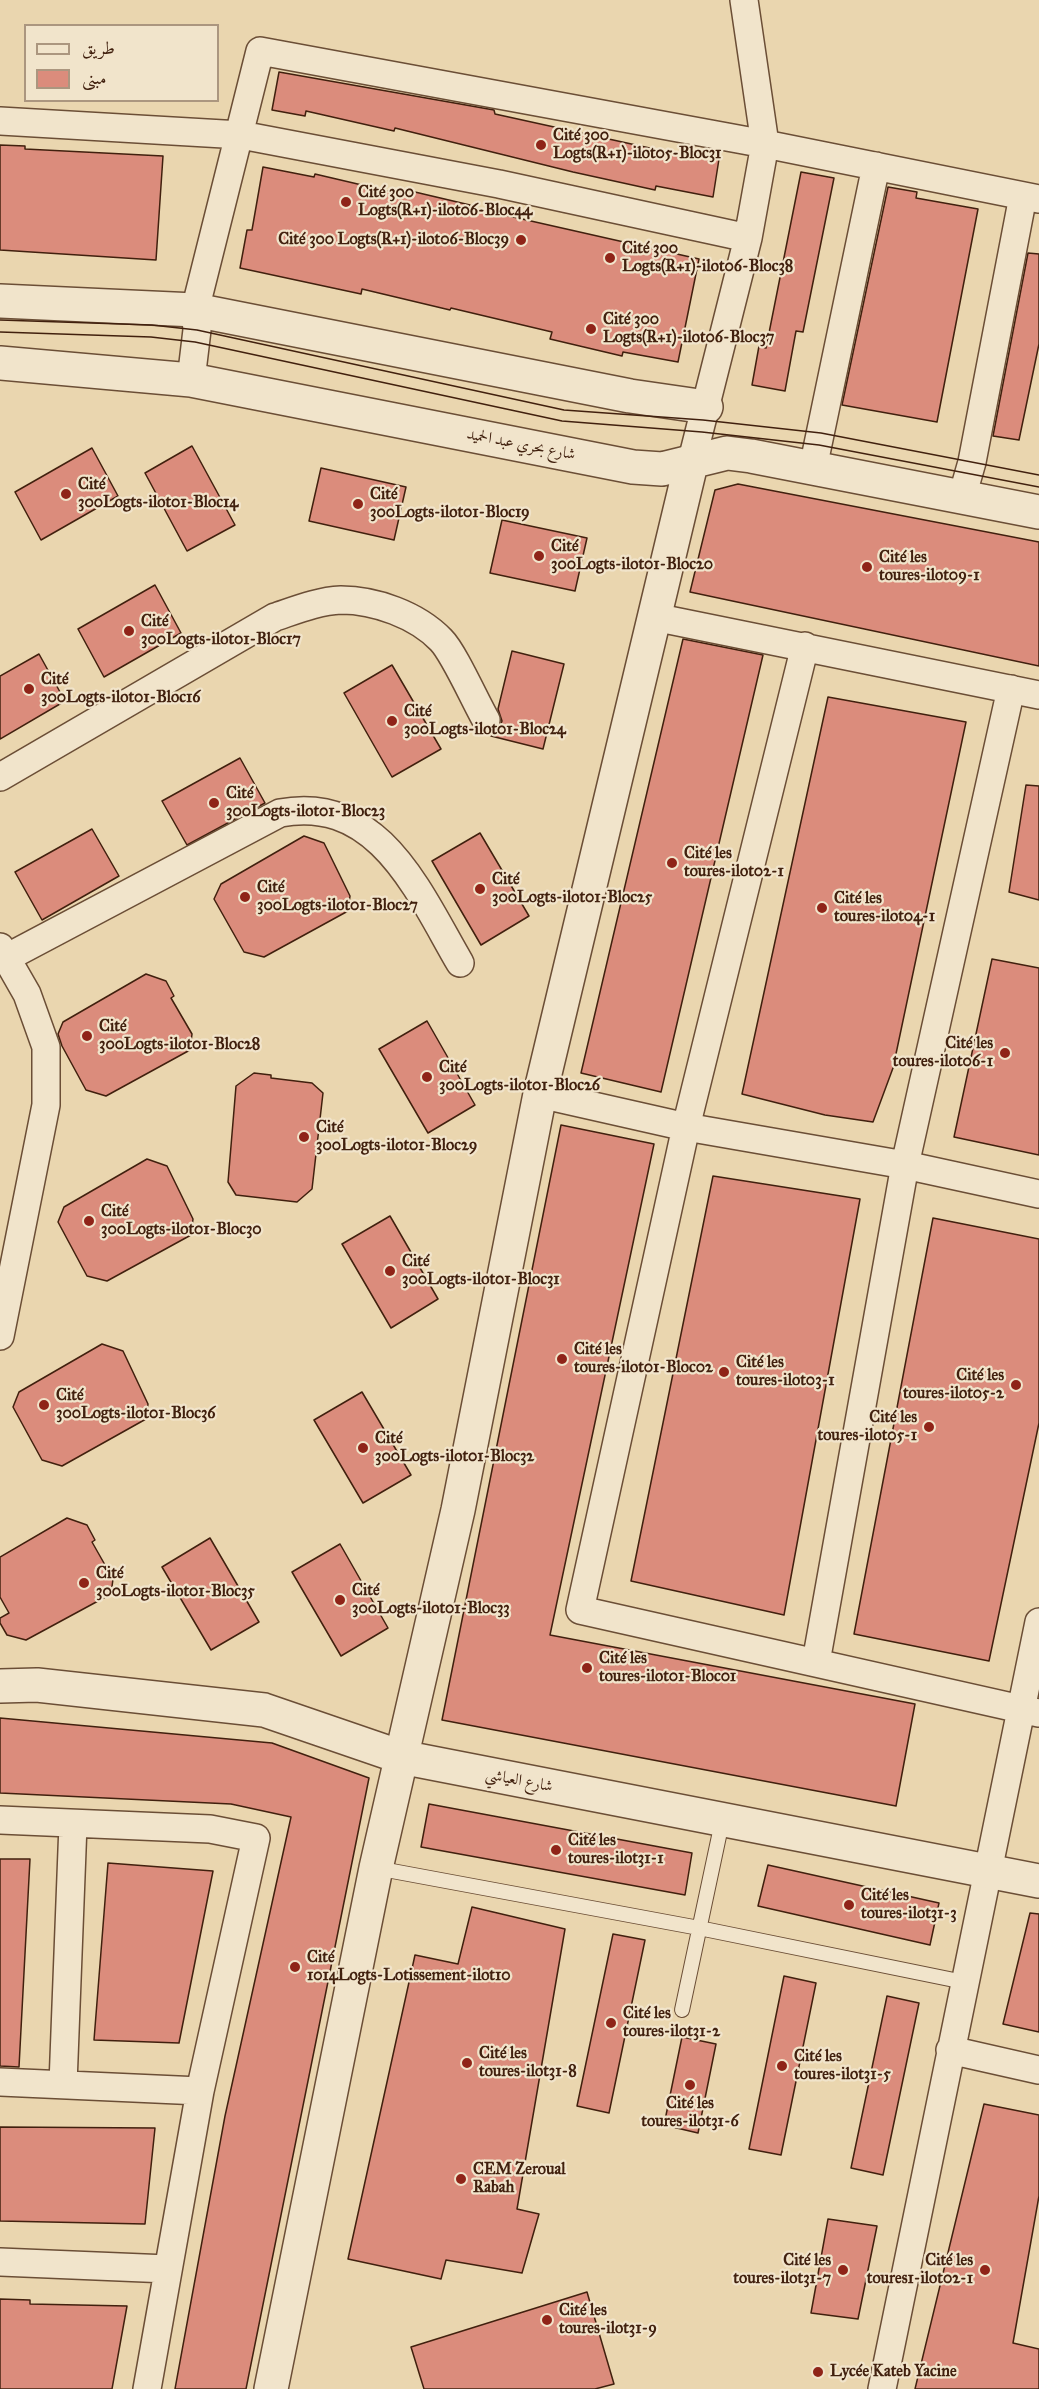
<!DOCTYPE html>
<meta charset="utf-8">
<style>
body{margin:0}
#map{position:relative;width:1039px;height:2389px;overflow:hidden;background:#ead6af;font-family:"IM FELL Great Primer",Amiri,serif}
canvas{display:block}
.legend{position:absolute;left:24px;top:24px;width:195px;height:78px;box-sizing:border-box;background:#f1e4cb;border:2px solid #ab967f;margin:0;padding:8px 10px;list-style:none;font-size:18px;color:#41200e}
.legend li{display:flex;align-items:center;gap:12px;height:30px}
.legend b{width:30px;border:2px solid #ab967f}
</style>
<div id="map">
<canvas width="1039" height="2389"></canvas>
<ul class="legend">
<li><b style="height:8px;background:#f1e4cb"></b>طريق</li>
<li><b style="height:16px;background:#db8c7c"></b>مبنى</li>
</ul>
</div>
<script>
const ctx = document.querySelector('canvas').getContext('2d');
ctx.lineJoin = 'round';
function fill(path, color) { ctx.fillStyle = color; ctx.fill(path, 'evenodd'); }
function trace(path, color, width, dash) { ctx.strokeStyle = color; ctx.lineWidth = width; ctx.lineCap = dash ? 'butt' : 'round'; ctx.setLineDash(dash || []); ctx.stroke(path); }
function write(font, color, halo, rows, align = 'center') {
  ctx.font = font + ' "IM FELL Great Primer",Amiri,serif'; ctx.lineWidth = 4.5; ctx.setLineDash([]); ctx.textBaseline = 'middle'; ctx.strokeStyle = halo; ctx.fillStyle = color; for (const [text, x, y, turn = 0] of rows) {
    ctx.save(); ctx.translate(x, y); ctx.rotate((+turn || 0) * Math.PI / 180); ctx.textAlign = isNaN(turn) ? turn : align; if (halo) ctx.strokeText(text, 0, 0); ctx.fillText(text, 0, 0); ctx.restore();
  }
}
const building = new Path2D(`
 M279,72L494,110L495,114L686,156V153L719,159L713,197L656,186L655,190L573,172L395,128L394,131L306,111L305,116L272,110Z
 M0,145L25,146V149L163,156L156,260L0,250Z
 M263,167L314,177L315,174L396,193L398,188L470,205L469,207L699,259L678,362L623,352L622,356L550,339L552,332L451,308L450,310L362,289L361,294L240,268L247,230H252Z
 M801,172L834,178L803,332L796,331L785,391L752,385L759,346L766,348Z
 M888,187L917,192L916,198L978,209L937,422L842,405Z
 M1028,253L1039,254V344L1019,440L993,436Z
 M192,446L235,525L187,551L145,473Z
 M92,448L118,496L41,540L15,492Z
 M321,468L406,487L394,540L309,521Z
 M738,484L1039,542V666L690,592L715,490Z
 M502,520L587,538L575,591L490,573Z
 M155,585L181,633L104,677L78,629Z
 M683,639L763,655L661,1092L581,1073Z
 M512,651L564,664L543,749L491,736L499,729L502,721L498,709Z
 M39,654L65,701L0,739V676Z
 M392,665L441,749L392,777L344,693Z
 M828,697L966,722L893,1068L873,1122L825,1115L742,1094Z
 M240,758L265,803L187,845L162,801Z
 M1026,785L1039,786V900L1009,892Z
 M92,829L119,876L42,920L15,872Z
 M480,833L529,916L481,945L432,861Z
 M304,836L324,843L350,896L348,911L264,957L244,952L214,899L221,884Z
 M992,959L1039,968V1155L954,1137Z
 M146,974L166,981L174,996L171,998L192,1034L190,1050L106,1096L86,1090L62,1046L58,1034L63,1022Z
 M427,1021L475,1105L428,1133L379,1049Z
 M254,1073L271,1075V1078L312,1083L323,1093L312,1189L297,1202L236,1195L228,1182L236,1086Z
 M561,1125L654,1144L550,1635L915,1704L896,1806L442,1720Z
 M147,1159L167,1166L193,1219L191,1235L107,1281L87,1276L58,1222L64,1207Z
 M713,1176L860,1199L784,1615L631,1581Z
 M390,1216L438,1299L391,1328L342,1244Z
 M933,1218L1039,1239V1423L989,1661L854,1634Z
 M102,1344L123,1351L148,1404L146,1419L62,1466L42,1460L13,1407L19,1392Z
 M362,1392L411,1475L363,1503L314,1420Z
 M67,1518L87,1525L95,1540L92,1542L113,1579L111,1594L26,1640L7,1635L0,1623V1618L9,1613L0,1597V1557Z
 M210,1538L259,1622L211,1650L162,1567Z
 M340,1544L388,1628L341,1656L292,1572Z
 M0,1718L272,1743L369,1778L246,2389H175L225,2116L291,1817L231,1804L0,1793Z
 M429,1804L692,1853L685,1895L421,1847Z
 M0,1859H30L19,2067L0,2066Z
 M108,1863L213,1871L179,2043L94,2040Z
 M768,1865L939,1903L930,1945L758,1906Z
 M472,1907L565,1929L517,2209L539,2214L522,2273L446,2260L441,2279L348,2259L415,1955L458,1964Z
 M1030,1913L1039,1914V2032L1003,2024Z
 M613,1934L645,1940L609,2113L577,2106Z
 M784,1976L816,1983L781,2155L749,2149Z
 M887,1996L919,2003L883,2175L851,2168Z
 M682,2037L716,2044L698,2133L664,2125Z
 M984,2104L1039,2115V2196L1013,2343L1039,2349V2389H915Z
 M0,2127L155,2128L145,2224L0,2221Z
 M828,2219L877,2226L858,2319L811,2313Z
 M587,2292L614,2384L595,2389H424L411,2347Z
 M0,2299L30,2300V2304L127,2306L112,2389H0Z`);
fill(building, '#db8c7c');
trace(building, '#41200e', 1.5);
const service = new Path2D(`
 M376,1868L699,1928L964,1982
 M682,2010L722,1822`);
const minor = new Path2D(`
 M0,121L241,135L499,184L748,238
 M191,380L197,330L195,310L260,51L765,144L1039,199
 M691,464L748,238L765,144L744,0
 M813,468L876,166
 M962,497L972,462L1023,196
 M654,617L1039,695
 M805,646L686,1127L580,1610L1039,1713
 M0,777L275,617C296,610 318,601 341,600C375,600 417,615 441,640C454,653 475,701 486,720
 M0,947L27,994L46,1047V1105L0,1336
 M6,958L280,813C379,794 419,893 460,963
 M540,1094L686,1127L905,1165L1039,1194
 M816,1662L905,1165L1011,689
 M0,1820L210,1829L256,1838L200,2091L147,2389
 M950,2050L1039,2070
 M0,2082L200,2091
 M63,2084L73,1824
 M0,2262L168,2269
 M882,2389L1039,1622`);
const tertiary = new Path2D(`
 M0,301L195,310L630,396L706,407
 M0,363L191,380L633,467L662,469L727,453L751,456L1039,512
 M0,1686L37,1685L264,1710L401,1757L1039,1881
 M271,2389L376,1868L458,1510L540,1094L691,464`);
trace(service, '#6b4e36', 16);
trace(minor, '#6b4e36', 30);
trace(tertiary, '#6b4e36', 36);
trace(service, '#f1e4cb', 14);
trace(minor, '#f1e4cb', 27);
trace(tertiary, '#f1e4cb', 33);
trace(new Path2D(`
 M0,320L152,325L197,330L564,410L703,420L821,433L1039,475
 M0,332L151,337L195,342L562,421L702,432L819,445L1039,487`), '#41200e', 1.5);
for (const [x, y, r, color] of [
 [541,145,6,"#8f2418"],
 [346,202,6,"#8f2418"],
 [521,240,6,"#8f2418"],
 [610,258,6,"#8f2418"],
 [591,329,6,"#8f2418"],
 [66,494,6,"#8f2418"],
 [358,504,6,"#8f2418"],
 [539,556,6,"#8f2418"],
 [867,567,6,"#8f2418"],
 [129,631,6,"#8f2418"],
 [29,689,6,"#8f2418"],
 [392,721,6,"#8f2418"],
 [214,803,6,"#8f2418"],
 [672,863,6,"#8f2418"],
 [480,889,6,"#8f2418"],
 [245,897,6,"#8f2418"],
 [822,908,6,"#8f2418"],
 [87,1036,6,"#8f2418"],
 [1005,1053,6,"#8f2418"],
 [427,1077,6,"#8f2418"],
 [304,1137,6,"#8f2418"],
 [89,1221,6,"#8f2418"],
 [390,1271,6,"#8f2418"],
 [562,1359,6,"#8f2418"],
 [724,1372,6,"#8f2418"],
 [1016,1385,6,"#8f2418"],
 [44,1405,6,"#8f2418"],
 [929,1427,6,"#8f2418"],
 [363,1448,6,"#8f2418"],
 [84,1583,6,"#8f2418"],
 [340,1600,6,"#8f2418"],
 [587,1668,6,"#8f2418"],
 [556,1850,6,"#8f2418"],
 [849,1905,6,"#8f2418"],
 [295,1967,6,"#8f2418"],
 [611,2023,6,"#8f2418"],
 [467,2063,6,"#8f2418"],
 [782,2066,6,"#8f2418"],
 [690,2085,6,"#8f2418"],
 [461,2179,6,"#8f2418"],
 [843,2270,6,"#8f2418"],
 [985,2270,6,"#8f2418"],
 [547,2320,6,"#8f2418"],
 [818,2372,6,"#8f2418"]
]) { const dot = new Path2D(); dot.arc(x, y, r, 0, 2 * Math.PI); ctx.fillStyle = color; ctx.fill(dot); trace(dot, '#f1e4cb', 2); }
write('bold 16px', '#41200e', '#f1e4cb', [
 ["Cité 300",553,136],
 ["Logts(R+1)-ilot05-Bloc31",553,154],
 ["Cité 300",358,193],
 ["Logts(R+1)-ilot06-Bloc44",358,211],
 ["Cité 300 Logts(R+1)-ilot06-Bloc39",509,240,"right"],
 ["Cité 300",622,249],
 ["Logts(R+1)-ilot06-Bloc38",622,267],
 ["Cité 300",603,320],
 ["Logts(R+1)-ilot06-Bloc37",603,338],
 ["Cité",78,485],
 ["300Logts-ilot01-Bloc14",78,503],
 ["Cité",370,495],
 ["300Logts-ilot01-Bloc19",370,513],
 ["Cité",551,547],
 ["300Logts-ilot01-Bloc20",551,565],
 ["Cité les",879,558],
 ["toures-ilot09-1",879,576],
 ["Cité",141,622],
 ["300Logts-ilot01-Bloc17",141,640],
 ["Cité",41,680],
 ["300Logts-ilot01-Bloc16",41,698],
 ["Cité",404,712],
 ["300Logts-ilot01-Bloc24",404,730],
 ["Cité",226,794],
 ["300Logts-ilot01-Bloc23",226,812],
 ["Cité les",684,854],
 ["toures-ilot02-1",684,872],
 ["Cité",492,880],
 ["300Logts-ilot01-Bloc25",492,898],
 ["Cité",257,888],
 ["300Logts-ilot01-Bloc27",257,906],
 ["Cité les",834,899],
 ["toures-ilot04-1",834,917],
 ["Cité",99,1027],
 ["300Logts-ilot01-Bloc28",99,1045],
 ["Cité les",993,1044,"right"],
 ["toures-ilot06-1",993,1062,"right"],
 ["Cité",439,1068],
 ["300Logts-ilot01-Bloc26",439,1086],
 ["Cité",316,1128],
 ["300Logts-ilot01-Bloc29",316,1146],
 ["Cité",101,1212],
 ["300Logts-ilot01-Bloc30",101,1230],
 ["Cité",402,1262],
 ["300Logts-ilot01-Bloc31",402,1280],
 ["Cité les",574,1350],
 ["toures-ilot01-Bloc02",574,1368],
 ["Cité les",736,1363],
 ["toures-ilot03-1",736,1381],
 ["Cité les",1004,1376,"right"],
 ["toures-ilot05-2",1004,1394,"right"],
 ["Cité",56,1396],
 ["300Logts-ilot01-Bloc36",56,1414],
 ["Cité les",917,1418,"right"],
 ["toures-ilot05-1",917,1436,"right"],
 ["Cité",375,1439],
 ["300Logts-ilot01-Bloc32",375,1457],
 ["Cité",96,1574],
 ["300Logts-ilot01-Bloc35",96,1592],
 ["Cité",352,1591],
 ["300Logts-ilot01-Bloc33",352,1609],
 ["Cité les",599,1659],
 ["toures-ilot01-Bloc01",599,1677],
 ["Cité les",568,1841],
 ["toures-ilot31-1",568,1859],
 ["Cité les",861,1896],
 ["toures-ilot31-3",861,1914],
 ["Cité",307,1958],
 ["1014Logts-Lotissement-ilot10",307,1976],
 ["Cité les",623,2014],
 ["toures-ilot31-2",623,2032],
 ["Cité les",479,2054],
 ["toures-ilot31-8",479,2072],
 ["Cité les",794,2057],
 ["toures-ilot31-5",794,2075],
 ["Cité les",690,2104,"center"],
 ["toures-ilot31-6",690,2122,"center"],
 ["CEM Zeroual",473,2170],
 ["Rabah",473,2188],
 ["Cité les",831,2261,"right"],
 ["toures-ilot31-7",831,2279,"right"],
 ["Cité les",973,2261,"right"],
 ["toures1-ilot02-1",973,2279,"right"],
 ["Cité les",559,2311],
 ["toures-ilot31-9",559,2329],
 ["Lycée Kateb Yacine",830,2372]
], 'left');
write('16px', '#41200e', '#f1e4cb', [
 ["شارع بحري عبد الحميد",521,445,11],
 ["شارع العياشي",519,1781,11]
]);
</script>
